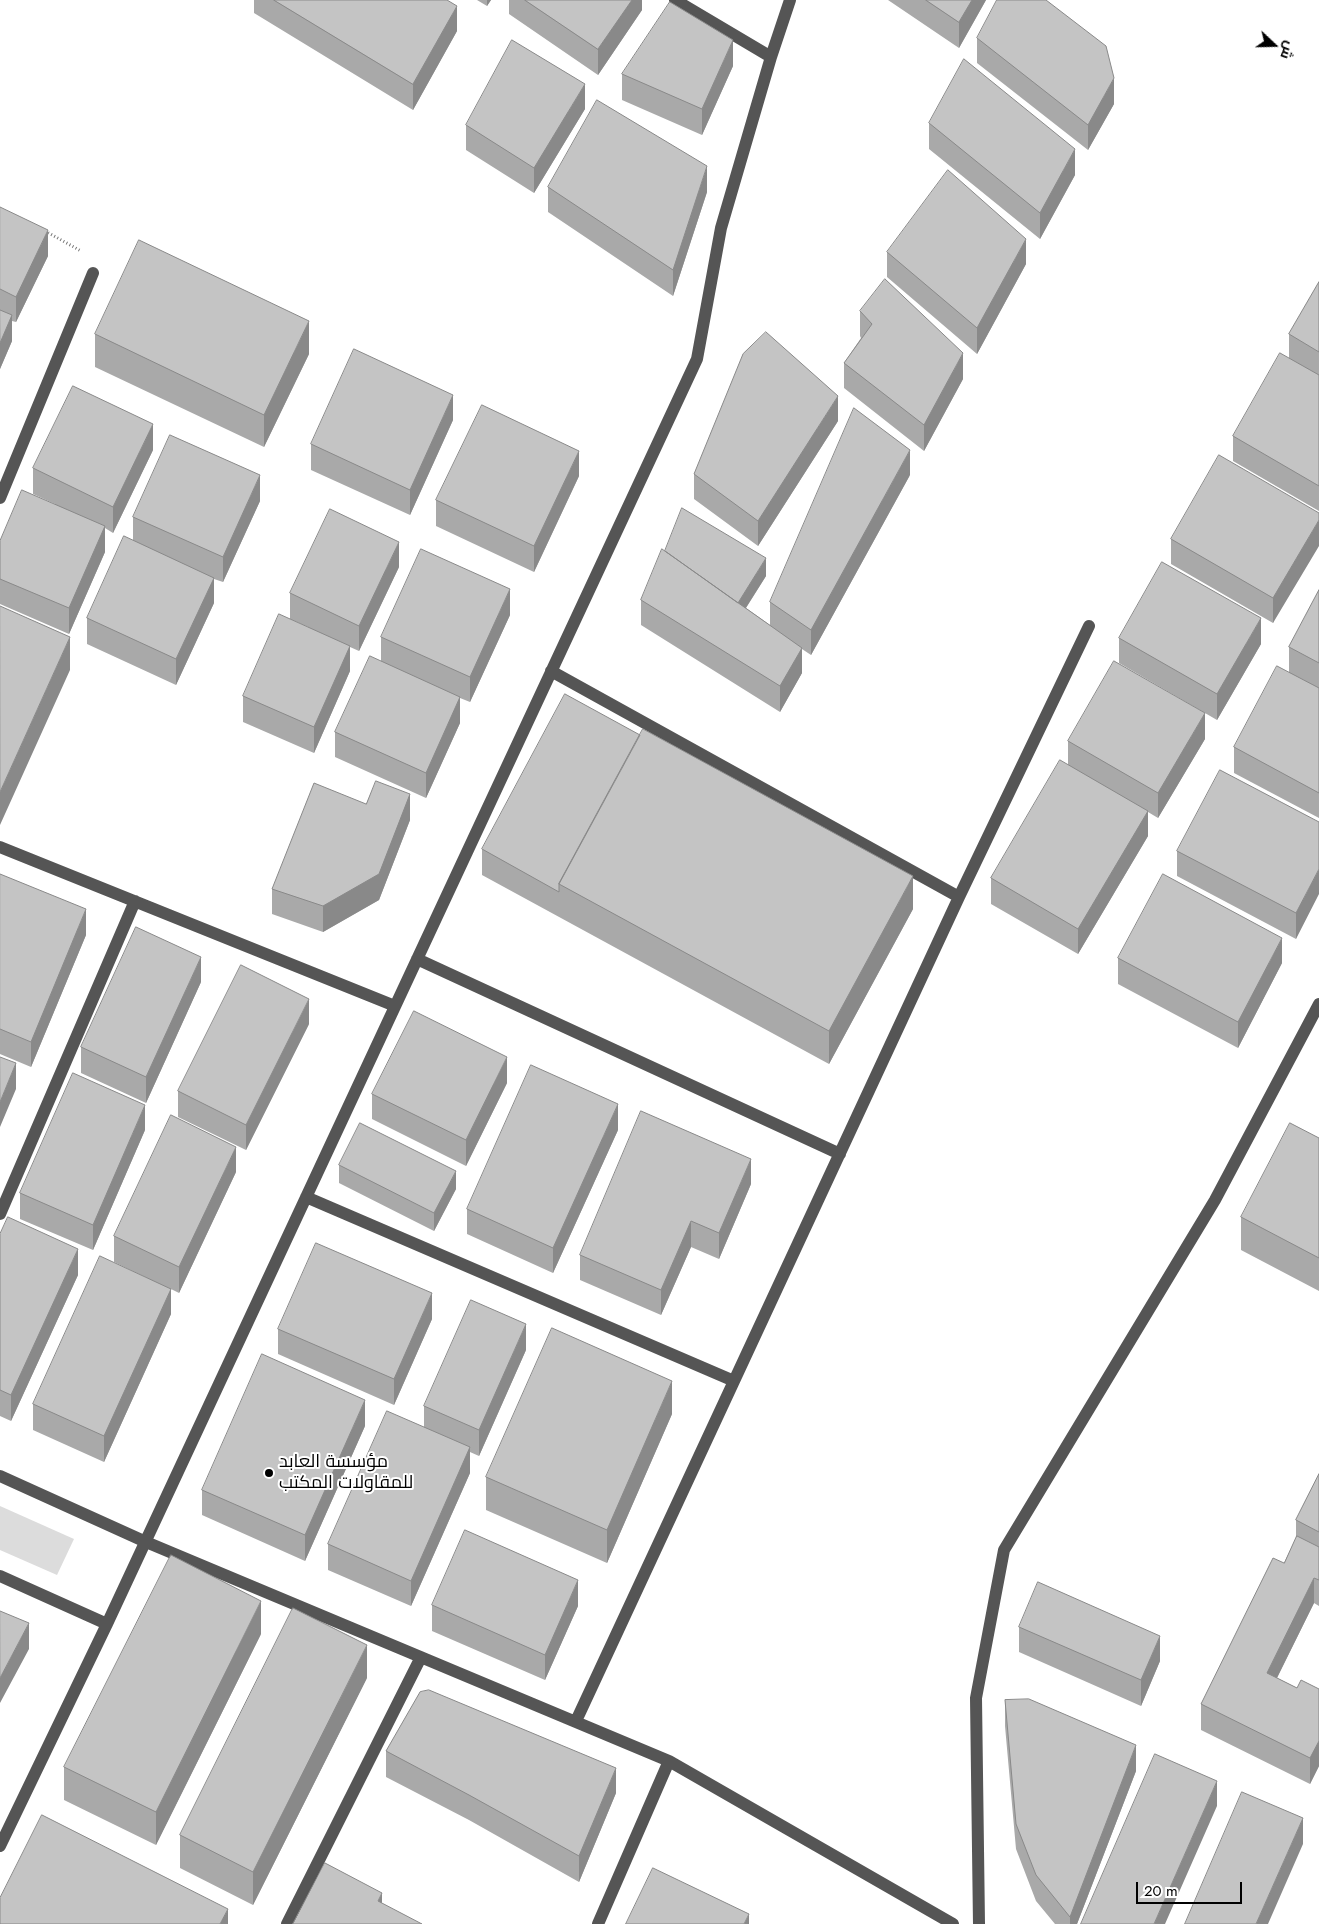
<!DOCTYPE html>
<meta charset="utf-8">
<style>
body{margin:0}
#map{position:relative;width:1319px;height:1924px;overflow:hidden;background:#fff;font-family:Jost,Cairo,sans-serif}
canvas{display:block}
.north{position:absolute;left:1249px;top:20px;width:50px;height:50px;-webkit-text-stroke:4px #fff;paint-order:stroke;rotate:111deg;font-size:14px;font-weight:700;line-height:20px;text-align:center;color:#000}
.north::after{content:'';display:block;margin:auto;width:18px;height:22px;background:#000;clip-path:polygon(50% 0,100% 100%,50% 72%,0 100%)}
.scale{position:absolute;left:1136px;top:1882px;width:106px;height:22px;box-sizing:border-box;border:2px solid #000;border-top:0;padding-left:6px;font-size:15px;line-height:18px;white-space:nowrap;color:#000;-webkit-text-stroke:4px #fff;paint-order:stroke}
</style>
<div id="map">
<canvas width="1319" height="1924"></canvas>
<div class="north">ش</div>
<div class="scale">20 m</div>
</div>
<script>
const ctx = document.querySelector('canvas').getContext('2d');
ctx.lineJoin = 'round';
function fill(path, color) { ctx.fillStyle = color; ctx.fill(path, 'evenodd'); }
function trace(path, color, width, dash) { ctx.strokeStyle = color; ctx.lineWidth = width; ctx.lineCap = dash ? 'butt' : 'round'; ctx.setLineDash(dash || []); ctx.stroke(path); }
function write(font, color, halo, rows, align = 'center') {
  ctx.font = font + ' Jost,Cairo,sans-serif'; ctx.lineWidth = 4; ctx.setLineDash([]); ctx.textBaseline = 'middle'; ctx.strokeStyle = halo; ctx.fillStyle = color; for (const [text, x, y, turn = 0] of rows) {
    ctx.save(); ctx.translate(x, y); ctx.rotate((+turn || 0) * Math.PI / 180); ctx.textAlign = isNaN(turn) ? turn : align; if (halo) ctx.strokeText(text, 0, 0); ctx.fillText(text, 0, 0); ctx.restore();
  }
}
fill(new Path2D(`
 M0,1506L74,1539L57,1575L0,1550Z`), '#dcdcdc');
trace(new Path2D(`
 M45,231L81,251`), '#777', 3, [1, 2.5]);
trace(new Path2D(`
 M675,0L771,57
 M0,498L93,273
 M551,671L959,897
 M0,847L395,1006
 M417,959L840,1154
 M306,1197L734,1381
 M0,1214L135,901
 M0,1476L146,1542L669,1761L953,1924
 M0,1576L107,1624
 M576,1721L959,897L1089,626
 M0,1846L107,1624L697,359L721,228L771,57L790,0
 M287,1924L421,1657
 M598,1924L669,1761
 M979,1924L976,1698L1004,1550L1215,1200L1319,1004`), '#555', 12);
fill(new Path2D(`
 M254,0H447L457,31L413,110L254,13Z
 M477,0H491L487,6Z
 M509,0H642V10L598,75L509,14Z
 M888,0H986L959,48Z
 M977,38L1114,104L1088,150L977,63Z
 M733,66L702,135L622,100V74Z
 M585,109L534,193L466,150V125Z
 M929,123L1075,175L1040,239L929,149Z
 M548,187L707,192L673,296L548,212Z
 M0,207L48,256L16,322L12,321V341L0,369Z
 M887,252L1026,264L977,354L887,277Z
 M1319,282V511L1233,461V436L1289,358V334Z
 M860,311L963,379L924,451L844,388V363L861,338L860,336Z
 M95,334L309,354L264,447L95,367Z
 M453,420L410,515L311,470V444Z
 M838,421L758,546L694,499V474Z
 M153,450L113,533L105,528V552L69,634L0,604V541L55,504L33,494V468Z
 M910,475L811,655L802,649V673L780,712L641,625V600L665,551L766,576L746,608L770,625V602Z
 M579,476L534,572L436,526V500Z
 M260,501L223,582L214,579V603L176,685L87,644V618L133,540V517Z
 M1319,513L1273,623L1171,564V539Z
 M399,567L359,651L350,647V671L314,753L243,722V696L308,627L290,619V593Z
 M1319,590V818L1234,773V747L1289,672V647Z
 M510,615L470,702L460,698V723L426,798L335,757V732L381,661V637Z
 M1119,638L1261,644L1217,720L1119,663Z
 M1205,739L1158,818L1148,812V836L1078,954L991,904V878L1068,765V741Z
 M366,804L410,820L379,900L323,932L272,914V889Z
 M1319,822L1296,939L1177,876V851Z
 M482,849L913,909L829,1064L482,875Z
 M0,874L86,935L31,1067L0,1054Z
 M1118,958L1282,963L1238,1048L1118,984Z
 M201,982L146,1103L81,1073V1047Z
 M309,1024L246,1150L178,1117V1091Z
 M507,1083L466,1166L372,1119V1094Z
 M145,1130L93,1250L20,1219V1193Z
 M618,1130L553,1273L467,1234V1209Z
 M1319,1138V1291L1241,1250V1217Z
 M339,1165L456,1189L434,1231L339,1183Z
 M236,1172L179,1293L171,1289V1314L104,1462L33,1430V1404L151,1280L114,1262V1236Z
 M751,1184L719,1259L691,1247L661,1315L580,1280V1255Z
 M0,1234L78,1275L11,1421L0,1416Z
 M432,1319L394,1405L278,1354V1329Z
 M526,1350L479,1456L470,1452V1473L411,1606L328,1570V1544L424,1427V1406Z
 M672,1414L607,1563L486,1510V1477Z
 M365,1426L305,1561L202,1515V1490Z
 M1319,1474V1606L1314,1603L1277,1678L1297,1688L1319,1689V1766L1310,1784L1201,1730V1704L1284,1563L1296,1538V1520Z
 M432,1605L578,1606L545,1680L432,1631Z
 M1019,1627L1160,1661L1141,1706L1019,1652Z
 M261,1634L156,1845L64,1800V1767Z
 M367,1678L253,1905L180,1868V1835Z
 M1005,1700L1136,1771L1077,1924H1055L1036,1901L1016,1849L1005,1726Z
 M386,1751L616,1793L579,1882L469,1820L386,1777Z`), '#a9a9a9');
fill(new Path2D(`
 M487,0H491L487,6Z
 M632,0H642V10L598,75V49Z
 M972,0H986L959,48V22Z
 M457,6V31L413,110V84Z
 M733,40V66L702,135V109Z
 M1114,78V104L1088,150V125Z
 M585,84V109L534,193V168Z
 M1075,149V175L1040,239V213Z
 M707,166V192L673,296V270Z
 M48,230V256L16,322V297Z
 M1026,239V264L977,354V328Z
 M12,315V341L0,369V343Z
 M309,321V354L264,447V415Z
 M963,353V379L924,451V425Z
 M453,395V420L410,515V490Z
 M838,396V421L758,546V521Z
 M153,424V450L113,533V507Z
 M910,450V475L811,655V630Z
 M579,451V476L534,572V546Z
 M260,475V501L223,582V557Z
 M1319,520V546L1273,623V598Z
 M105,526V552L69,634V608Z
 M399,542V567L359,651V626Z
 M766,558V576L735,625V608Z
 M214,578V603L176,685V659Z
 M510,589V615L470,702V677Z
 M1261,618V644L1217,720V694Z
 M70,637V670L0,825V792Z
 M350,646V671L314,753V727Z
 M802,648V673L780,712V686Z
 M460,697V723L426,798V773Z
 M1205,713V739L1158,818V793Z
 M410,794V820L379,900L323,932V906Z
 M1148,811V836L1078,954V929Z
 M1319,869V894L1296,939V913Z
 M913,876V909L829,1064V1031Z
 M86,909V935L31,1067V1042Z
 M1282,938V963L1238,1048V1022Z
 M201,957V982L146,1103V1077Z
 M309,999V1024L246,1150V1125Z
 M507,1057V1083L466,1166V1140Z
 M16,1063V1089L0,1127V1102Z
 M618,1104V1130L553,1273V1248Z
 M145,1105V1130L93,1250V1225Z
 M236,1147V1172L179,1293V1267Z
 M751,1159V1184L719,1259V1233Z
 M456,1171V1189L434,1231V1213Z
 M691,1221V1247L661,1315V1290Z
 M78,1249V1275L11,1421V1395Z
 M171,1289V1314L104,1462V1436Z
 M432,1293V1319L394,1405V1379Z
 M526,1324V1350L479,1456V1430Z
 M672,1381V1414L607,1563V1530Z
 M365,1400V1426L305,1561V1535Z
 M470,1447V1473L411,1606V1581Z
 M1314,1578V1603L1267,1698V1673Z
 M578,1580V1606L545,1680V1655Z
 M261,1601V1634L156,1845V1812Z
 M29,1623V1649L0,1703V1678Z
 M1160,1636V1661L1141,1706V1680Z
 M367,1645V1678L253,1905V1872Z
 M1319,1741V1766L1310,1784V1758Z
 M1136,1745V1771L1077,1924H1070V1917Z
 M616,1768V1793L579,1882V1856Z
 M1217,1781V1806L1165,1924H1154Z
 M1303,1818V1844L1268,1924H1256Z
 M382,1893V1919L378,1901Z
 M228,1909V1924H220Z
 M749,1914V1924H744Z`), '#898989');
const building = new Path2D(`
 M274,0H447L457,6L413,84Z
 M525,0H632L598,49Z
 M926,0H972L959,22Z
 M997,0H1046L1106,46L1114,78L1088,125L977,38Z
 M670,2L733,40L702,109L622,74Z
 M512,40L585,84L534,168L466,125Z
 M964,59L1075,149L1040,213L929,123Z
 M597,100L707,166L673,270L548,187Z
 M948,170L1026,239L977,328L887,252Z
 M0,207L48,230L16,297L0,289Z
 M139,240L309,321L264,415L95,334Z
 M885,279L963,353L924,425L844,363L872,324L860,311Z
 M1319,282V352L1289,334Z
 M0,310L12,315L0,343Z
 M766,332L838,396L758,521L694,474L743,354Z
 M354,349L453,395L410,490L311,444Z
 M1280,353L1319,375V486L1233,436Z
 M73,386L153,424L113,507L33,468Z
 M482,405L579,451L534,546L436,500Z
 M854,408L910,450L811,630L770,602Z
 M170,435L260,475L223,557L133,517Z
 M1219,455L1319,513V520L1273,598L1171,539Z
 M22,490L105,526L69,608L0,579V541Z
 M682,508L766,558L738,603L665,551Z
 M330,509L399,542L359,626L290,593Z
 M124,536L214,578L176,659L87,618Z
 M421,549L510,589L470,677L381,637Z
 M662,549L802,648L780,686L641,600Z
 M1162,562L1261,618L1217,694L1119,638Z
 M1319,590V663L1289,647Z
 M0,606L70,637L0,792Z
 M279,614L350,646L314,727L243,696Z
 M370,656L460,697L426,773L335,732Z
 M1114,661L1205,713L1158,793L1068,741Z
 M1277,666L1319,688V793L1234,747Z
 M565,694L640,735L559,884V892L482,849Z
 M643,729L913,876L829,1031L559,884Z
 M1060,760L1148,811L1078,929L991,878Z
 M1220,770L1319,822V869L1296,913L1177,851Z
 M376,781L410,794L379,874L323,906L272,889L314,783L366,804Z
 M0,874L86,909L31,1042L0,1029Z
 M1163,874L1282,938L1238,1022L1118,958Z
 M136,927L201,957L146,1077L81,1047Z
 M241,965L309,999L246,1125L178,1091Z
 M414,1011L507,1057L466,1140L372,1094Z
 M0,1057L16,1063L0,1102Z
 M531,1065L618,1104L553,1248L467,1209Z
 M73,1073L145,1105L93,1225L20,1193Z
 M641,1111L751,1159L719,1233L691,1221L661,1290L580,1255Z
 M171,1115L236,1147L179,1267L114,1236Z
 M360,1123L456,1171L434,1213L339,1165Z
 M1290,1123L1319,1138V1258L1241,1217Z
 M8,1217L78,1249L11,1395L0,1390V1234Z
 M316,1243L432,1293L394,1379L278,1329Z
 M100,1256L171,1289L104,1436L33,1404Z
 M471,1300L526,1324L479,1430L424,1406Z
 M552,1328L672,1381L607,1530L486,1477Z
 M262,1354L365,1400L305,1535L202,1490Z
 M387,1411L470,1447L411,1581L328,1544Z
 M1319,1474V1532L1296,1520Z
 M465,1530L578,1580L545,1655L432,1605Z
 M1297,1536L1319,1547V1580L1314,1578L1267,1673L1297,1688L1301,1680L1319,1689V1741L1310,1758L1201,1704L1273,1558L1284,1563Z
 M171,1555L261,1601L156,1812L64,1767Z
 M1038,1582L1160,1636L1141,1680L1019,1627Z
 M293,1608L367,1645L253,1872L180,1835Z
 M0,1611L29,1623L0,1678Z
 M429,1690L616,1768L579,1856L469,1795L386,1751L420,1692Z
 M1029,1699L1136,1745L1070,1917L1036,1875L1016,1824L1005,1700Z
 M1155,1754L1217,1781L1154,1924H1081Z
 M1242,1792L1303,1818L1256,1924H1185Z
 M42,1815L228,1909L220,1924H0V1898Z
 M325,1863L382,1893L378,1901L422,1924H293Z
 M653,1868L749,1914L744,1924H626Z`);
fill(building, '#c4c4c4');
trace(building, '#898989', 1);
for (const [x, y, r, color] of [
 [269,1473,5,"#000"]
]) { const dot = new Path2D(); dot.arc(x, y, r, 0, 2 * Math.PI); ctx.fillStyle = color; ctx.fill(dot); trace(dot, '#fff', 2); }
write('18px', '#000', '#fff', [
 ["مؤسسة العابد",279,1463],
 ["للمقاولات المكتب",279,1484]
], 'left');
</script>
